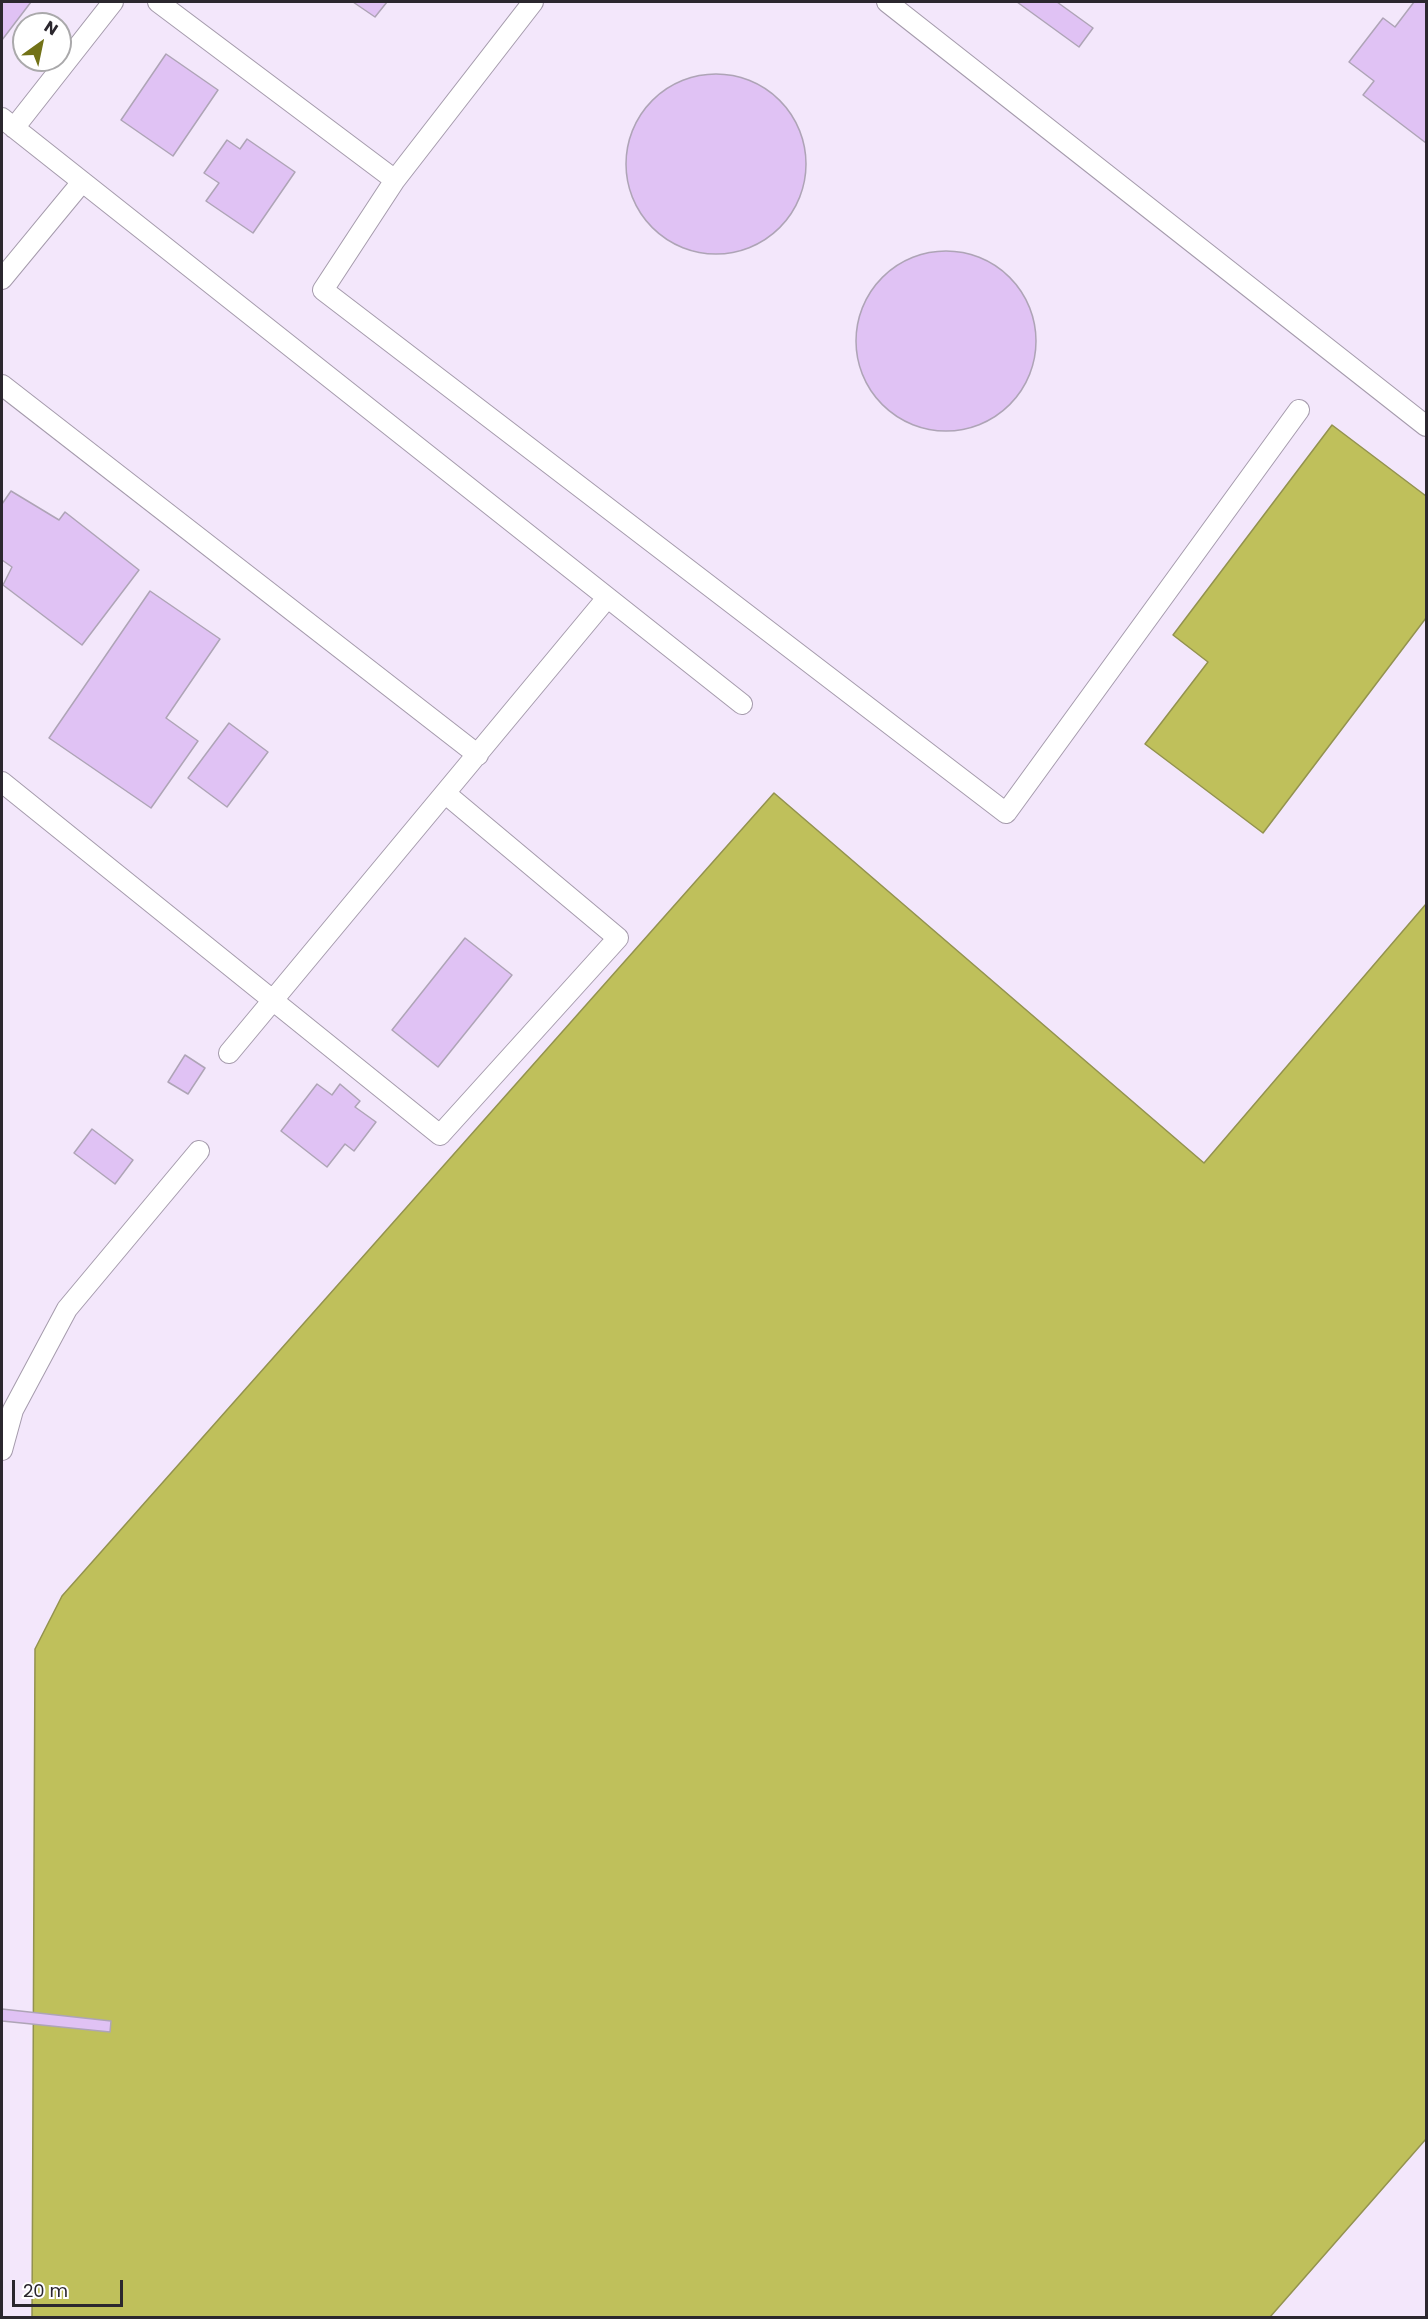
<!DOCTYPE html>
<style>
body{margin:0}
#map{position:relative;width:1428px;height:2319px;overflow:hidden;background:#f3e7fb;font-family:Poppins,sans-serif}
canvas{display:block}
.frame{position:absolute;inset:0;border:3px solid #2b272e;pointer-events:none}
.north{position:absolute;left:12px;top:12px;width:60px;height:60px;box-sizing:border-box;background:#fff;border:2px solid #aaa9ab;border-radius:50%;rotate:33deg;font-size:16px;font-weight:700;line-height:24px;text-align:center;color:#2b272e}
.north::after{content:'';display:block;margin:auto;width:21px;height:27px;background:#727217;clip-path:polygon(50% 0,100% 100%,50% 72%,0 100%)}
.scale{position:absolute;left:12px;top:2280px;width:111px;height:27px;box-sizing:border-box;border:3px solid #2b272e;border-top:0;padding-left:8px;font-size:18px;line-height:21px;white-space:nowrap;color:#2b272e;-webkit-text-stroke:4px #fff;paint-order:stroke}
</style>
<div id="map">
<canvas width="1428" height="2319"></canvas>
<div class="frame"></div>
<div class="north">N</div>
<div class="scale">20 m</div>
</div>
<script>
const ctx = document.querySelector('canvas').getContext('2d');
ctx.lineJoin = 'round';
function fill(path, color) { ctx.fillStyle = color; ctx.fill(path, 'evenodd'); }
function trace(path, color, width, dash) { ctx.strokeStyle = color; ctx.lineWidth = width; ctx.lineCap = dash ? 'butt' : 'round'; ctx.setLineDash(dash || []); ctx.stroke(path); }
const water = new Path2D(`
 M1332,425L1426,496V618L1263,833L1145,744L1208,662L1173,635Z
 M774,793L1204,1163L1426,904V2139L1270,2317L32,2318L35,1649L62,1596Z`);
fill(water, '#bfc05b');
trace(water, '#93924e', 1.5);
const building = new Path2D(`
 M2,2H31L2,40Z
 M353,2H387L375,17Z
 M1017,2H1057L1093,28L1079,47Z
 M1414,2H1426V143L1363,95L1374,81L1349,62L1383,18L1395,27Z
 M166,54L218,90L173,156L121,120Z
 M626 164a90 90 0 1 1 180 0a90 90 0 1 1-180 0Z
 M247,139L295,172L253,233L206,201L219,183L204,173L227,140L240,149Z
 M856 341a90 90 0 1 1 180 0a90 90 0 1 1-180 0Z
 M11,491L59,520L65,512L139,570L82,645L3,585L12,567L2,560V504Z
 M150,591L220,639L166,718L198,741L151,808L49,738Z
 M229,723L268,752L227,807L188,778Z
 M465,938L512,975L438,1067L392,1030Z
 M185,1055L205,1068L188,1094L168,1082Z
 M317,1084L332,1095L340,1084L360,1101L355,1107L376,1122L354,1151L345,1144L327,1167L281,1131Z
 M92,1129L133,1160L115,1184L74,1153Z
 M2,2009L111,2021L110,2032L2,2021Z`);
fill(building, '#e0c2f4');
trace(building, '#aea4b6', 1.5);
const service = new Path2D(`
 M158,2L395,180
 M533,2L395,180L323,290L1006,813L1299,410
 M887,2L1426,426
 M2,118L742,704
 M14,128L113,2
 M2,279L82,182
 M2,385L478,755
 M2,782L440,1135L618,938L446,794
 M229,1053L607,598
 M2,1450L13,1410L67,1309L199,1151`);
trace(service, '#a59bac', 22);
trace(service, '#fff', 20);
</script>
